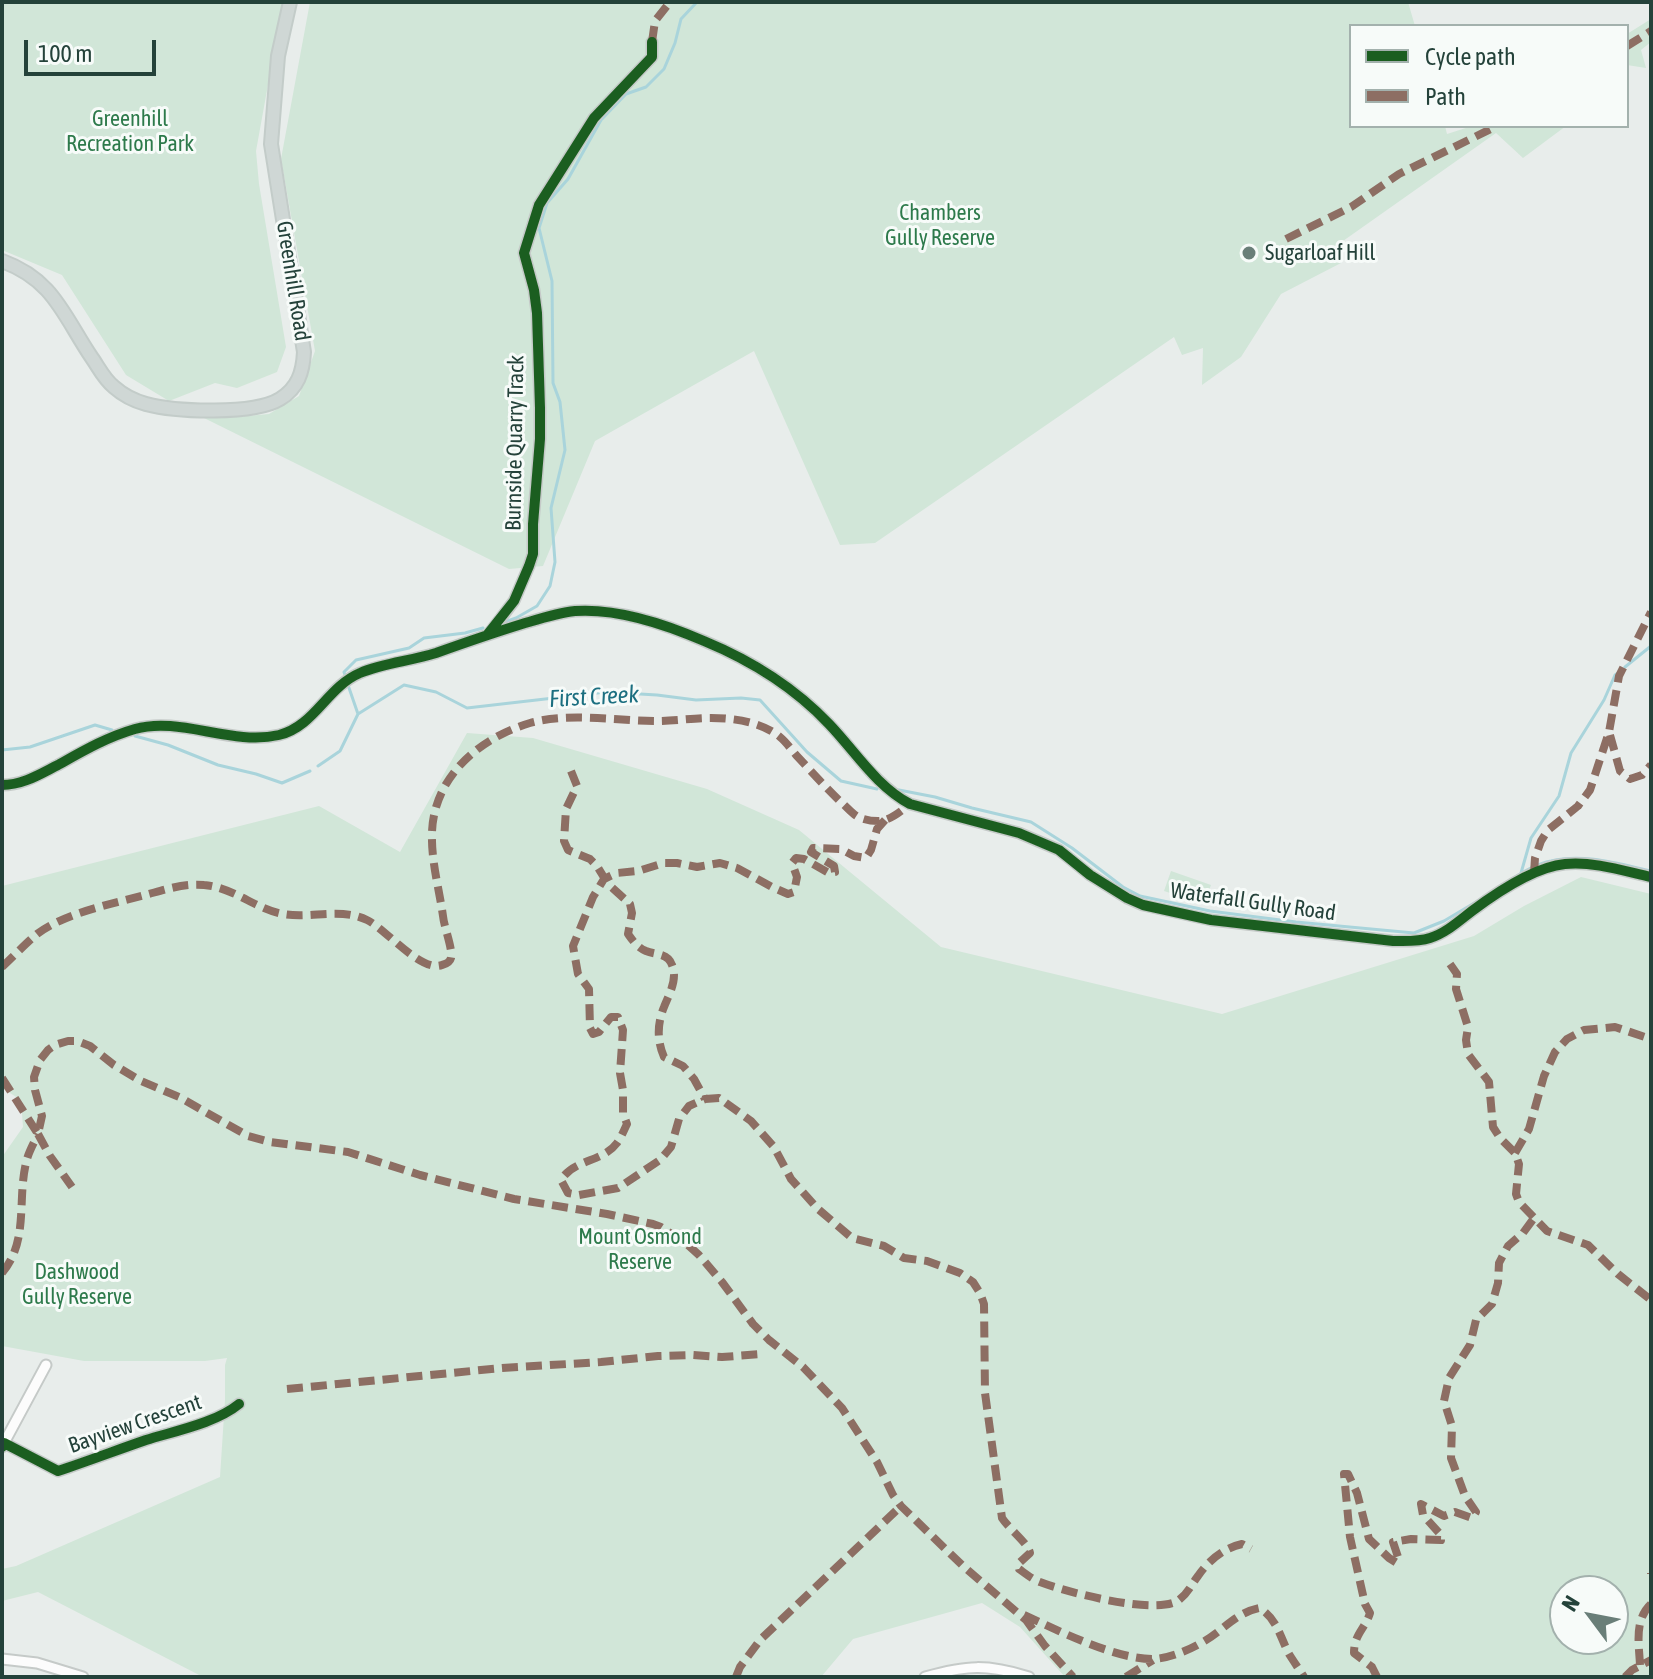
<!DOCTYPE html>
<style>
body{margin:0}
#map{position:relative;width:1653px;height:1679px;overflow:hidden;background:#e8edeb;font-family:"Asap Condensed",sans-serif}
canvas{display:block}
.frame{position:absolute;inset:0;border:4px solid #24423a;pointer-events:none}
.legend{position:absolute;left:1349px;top:24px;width:280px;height:104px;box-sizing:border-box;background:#f7fbf9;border:2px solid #a3b1ad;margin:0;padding:10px 14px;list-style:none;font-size:24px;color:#24423a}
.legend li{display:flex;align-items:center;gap:16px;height:40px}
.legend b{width:40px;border:2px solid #a3b1ad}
.north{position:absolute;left:1549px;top:1575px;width:80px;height:80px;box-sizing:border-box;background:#f7fbf9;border:2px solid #a3b1ad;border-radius:50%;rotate:302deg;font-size:22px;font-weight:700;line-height:32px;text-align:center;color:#24423a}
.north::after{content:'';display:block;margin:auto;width:28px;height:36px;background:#697e78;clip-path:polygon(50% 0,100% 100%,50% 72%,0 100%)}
.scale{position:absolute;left:24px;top:40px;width:132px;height:36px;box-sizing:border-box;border:4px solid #24423a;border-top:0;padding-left:10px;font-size:24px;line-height:28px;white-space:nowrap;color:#24423a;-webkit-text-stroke:6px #f7fbf9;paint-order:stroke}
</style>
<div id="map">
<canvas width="1653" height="1679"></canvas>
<div class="frame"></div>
<ul class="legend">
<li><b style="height:10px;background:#1b5e20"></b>Cycle path</li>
<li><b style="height:10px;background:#8d6e63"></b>Path</li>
</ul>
<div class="north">N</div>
<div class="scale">100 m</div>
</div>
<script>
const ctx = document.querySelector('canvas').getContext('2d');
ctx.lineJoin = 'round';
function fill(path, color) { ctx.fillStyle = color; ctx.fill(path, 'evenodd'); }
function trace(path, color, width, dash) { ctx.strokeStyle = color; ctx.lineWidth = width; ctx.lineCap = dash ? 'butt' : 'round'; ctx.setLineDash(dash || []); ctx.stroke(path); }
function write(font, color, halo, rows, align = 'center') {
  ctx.font = font + ' "Asap Condensed",sans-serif'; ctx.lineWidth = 6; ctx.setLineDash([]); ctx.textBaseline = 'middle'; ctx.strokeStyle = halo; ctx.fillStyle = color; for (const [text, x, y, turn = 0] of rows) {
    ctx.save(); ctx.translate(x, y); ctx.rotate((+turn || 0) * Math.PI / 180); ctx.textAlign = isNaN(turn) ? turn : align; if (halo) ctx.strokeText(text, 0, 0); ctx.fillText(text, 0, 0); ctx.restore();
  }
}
fill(new Path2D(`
 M2,2H283L256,151L259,184L286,347L277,372L237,388L215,383L169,401L126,375L62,275L2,250Z
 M310,2H1408L1415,26H1351V126H1445L1447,134L1472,126H1566L1523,158L1496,133L1343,241L1341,263L1281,294L1241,357L1202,385L1203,348L1182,355L1174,337L875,543L840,545L754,351L595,441L543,566L509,569L200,416L236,417L269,414L299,396L315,351L281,159Z
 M1651,19V42L1641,50L1646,68L1627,65V34Z
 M467,733L533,738L707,789L799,830L941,947L1222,1014L1474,936L1524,906L1581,877L1651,894V1677H1065L1020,1627L982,1603L853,1639L821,1677H203L38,1592L2,1601V1569L16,1566L220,1477L225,1400V1365L227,1358L205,1361H84L2,1346V1313L4,1309L2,1304V1157L23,1127L21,1100L2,1088V886L319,806L400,852ZM1565,1591H1613V1639H1565Z
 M1171,871L1211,885L1204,904L1164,891Z`), '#d1e6d8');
trace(new Path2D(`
 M505,622L516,618L537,606L550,586L555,562L551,508L565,450L560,402L553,383L552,281L539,228L547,203L568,179L601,120L626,94L646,87L664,69L675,43L681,19L697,2
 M1625,667L1651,646
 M346,678L344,672L356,660L409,648L424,638L465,633L483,628
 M348,685L358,714
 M135,736L168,745L218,765L256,774L282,783L310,771
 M2,750L30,747L95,725L112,730
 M318,766L340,751L358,714L404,685L436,692L467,708L606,692L657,695L696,700L741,698L760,700L807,752L841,781L877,789
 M899,790L935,797L972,808L1031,822L1072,848L1123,887L1140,896L1210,911L1296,922L1414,933L1444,921L1486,896
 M1521,873L1531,838L1559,796L1571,753L1604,700L1615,675L1618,673
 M1506,883C1519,874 1535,864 1551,861C1584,853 1619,864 1651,871`), '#a9d4db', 3);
const minor = new Path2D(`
 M488,635L514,601L529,566L533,554V524L540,439V408L537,313L534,290L524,253L539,205L594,118L652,57V42
 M2,785C23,785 40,774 58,765C83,751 107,737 135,729C180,716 231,746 279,735C315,726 327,687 360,673C383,663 411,661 436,653C464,643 493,633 522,624C539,619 557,613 575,611C618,608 665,624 704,641C750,660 794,687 829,724C855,751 876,786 910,804L1019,833L1059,850L1090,875L1127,898L1143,905L1211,920L1393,941C1406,941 1418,942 1430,938C1446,933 1459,921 1472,911C1496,893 1534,867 1565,864C1593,861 1624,871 1651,877
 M4,1443L46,1365
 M2,1447L4,1443L58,1471C88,1461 117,1450 146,1440C175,1431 216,1423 239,1404
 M2,1659L37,1663L83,1677
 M925,1677C967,1665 987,1664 1029,1677`);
const major = new Path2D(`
 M2,261C54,280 63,315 92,358C99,368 104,379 114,387C123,395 135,401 146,404C176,412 254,415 280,399C298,388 303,372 304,352L271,144L278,56L290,2`);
trace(minor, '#c5cac8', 13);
trace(major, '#c3ccc9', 16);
trace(minor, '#fcfcfc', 9);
trace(major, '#cfd7d5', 12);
trace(new Path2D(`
 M652,42L655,21L670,2
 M1627,46L1651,31
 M1286,239L1351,207L1399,174L1497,126
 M1610,735L1620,771L1630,779L1642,775L1651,765
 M571,771L577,786L566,809L564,841L568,850L590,859L597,866L608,884L630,904L632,913L628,934C633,941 637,947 646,951C656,955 668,953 672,965C678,980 669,994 664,1007C657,1024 657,1041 664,1057L683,1066L694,1079L705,1099
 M885,820L877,829L871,850L866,858L854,856L841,849L813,848L811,852L834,866L835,872L829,873L804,859L796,858L792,863L797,877L794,892L788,894L772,887L737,868L720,863L697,867L677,863H664L638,871L617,873L604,879L593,897L573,946L578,974L589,989L590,1028L593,1034L599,1032L611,1017H618L623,1030L620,1073L623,1090V1113L627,1124C624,1130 621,1138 617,1143C603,1162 574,1159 561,1180L568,1193L579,1195L618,1188L660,1160L671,1147L679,1119L689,1106L705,1099L719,1098L751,1121L774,1147L791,1179L818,1209L852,1238L884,1246L904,1258L927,1261L960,1273L973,1282L980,1293L984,1304L985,1393L1002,1518C1010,1530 1028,1543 1030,1553L1018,1564L1019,1569C1026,1574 1032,1579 1040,1582C1066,1592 1157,1616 1179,1600C1189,1592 1191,1585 1198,1576C1209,1560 1224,1548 1242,1544L1251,1549
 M1534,873L1535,858L1541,841L1548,830L1578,806L1590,790L1609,732L1619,676L1651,612
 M1450,964L1457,974L1456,989L1468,1027L1466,1040L1468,1054L1489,1082L1493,1127L1500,1138L1515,1153L1519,1164L1516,1194L1519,1202L1547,1231L1588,1245L1618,1274L1651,1300
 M2,967C14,956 25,944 37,934C65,913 111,904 145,895C164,890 184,883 204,885C232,887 256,909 283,914C311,919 340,907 367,920C386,929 421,973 442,965C446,964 450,962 451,958C453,949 444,927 443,916C439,888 431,861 432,832C434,777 479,738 530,723C570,712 616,721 657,721C675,721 693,718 711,718C734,718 762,722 780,737C786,742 791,749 796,755C811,771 826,788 842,803C848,808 854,816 861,818C865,820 874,821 878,821C890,821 901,811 910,804
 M2,1078L38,1134L42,1116L35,1090L34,1077L40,1060L48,1050L55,1045L68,1041H77L90,1046L114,1065L141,1081L179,1097L248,1136L270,1142L348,1152L420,1175L514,1199L607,1214L653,1224L661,1227L688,1245L699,1255L722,1282L753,1324L769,1340L803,1367L842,1408L877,1462L893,1495L901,1506L963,1566L1026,1620L1045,1646L1073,1677
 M38,1134L50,1156L72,1187
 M1515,1153L1529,1129L1544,1076L1555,1052L1567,1039L1584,1030L1615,1027L1651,1039
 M2,1273C29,1241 17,1201 26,1163C28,1153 34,1143 38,1134
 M287,1389L502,1368L601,1362L658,1356L692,1355L722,1357L762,1354
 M1651,1573V1574
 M1024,1615C1057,1630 1117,1660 1154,1659C1169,1658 1187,1651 1201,1643C1222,1632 1235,1613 1259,1608C1277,1618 1280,1637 1289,1654C1294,1662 1299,1669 1304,1677
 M1640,1665C1639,1644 1634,1620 1651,1604
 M736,1677L740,1667L760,1640L901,1506
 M1126,1677L1153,1660
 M1377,1677L1372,1667L1354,1653C1354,1634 1365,1629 1370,1613L1365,1604L1350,1537L1344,1474H1348L1357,1493L1369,1539L1389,1558L1397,1563L1398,1557L1393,1542L1411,1539L1441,1540V1535L1423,1515L1421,1504L1444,1516L1455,1512L1472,1518L1476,1512L1465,1496L1451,1458L1452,1426L1444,1401L1449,1378L1470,1345L1476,1320L1492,1304L1498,1283L1499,1263L1508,1246L1523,1233L1534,1218
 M1625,1677L1632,1670L1651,1660`), '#8d6e63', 8, [16, 8]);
trace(new Path2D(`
 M487,635L514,601L529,566L533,554V524L540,439V408L537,313L534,290L524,253L539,205L594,118L652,57V42
 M2,785C23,785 40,774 58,765C83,751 107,737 135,729C180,716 231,746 279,735C315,726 327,687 360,673C383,663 411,661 436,653C464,643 493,633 522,624C539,619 557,613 575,611C618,608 665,624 704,641C750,660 794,687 829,724C855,751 876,786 910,804L1019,833L1059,850L1090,875L1127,898L1143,905L1211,920L1393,941C1406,941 1418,942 1430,938C1446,933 1459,921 1472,911C1496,893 1534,867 1565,864C1593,861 1624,871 1651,877
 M2,1447L4,1443L58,1471C88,1461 117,1450 146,1440C175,1431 216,1423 239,1404`), '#1b5e20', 10);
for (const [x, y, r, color] of [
 [1249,253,8,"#697e78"]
]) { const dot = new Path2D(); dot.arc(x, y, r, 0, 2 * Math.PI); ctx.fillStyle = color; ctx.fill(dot); trace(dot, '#f7fbf9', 3); }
write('22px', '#2d7a4b', '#f7fbf9', [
 ["Greenhill",130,119],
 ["Recreation Park",130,144],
 ["Chambers",940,213],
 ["Gully Reserve",940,238],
 ["Mount Osmond",640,1237],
 ["Reserve",640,1262],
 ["Dashwood",77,1272],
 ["Gully Reserve",77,1297]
]);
write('22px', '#24423a', '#f7fbf9', [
 ["Sugarloaf Hill",1265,253]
], 'left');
write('22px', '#24423a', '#f7fbf9', [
 ["Greenhill Road",293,281,81],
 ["Burnside Quarry Track",515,443,-89],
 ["Waterfall Gully Road",1253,902,8],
 ["Bayview Crescent",135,1424,-19]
]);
write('italic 24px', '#1c6f80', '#f7fbf9', [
 ["First Creek",594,697,-3]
]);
</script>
